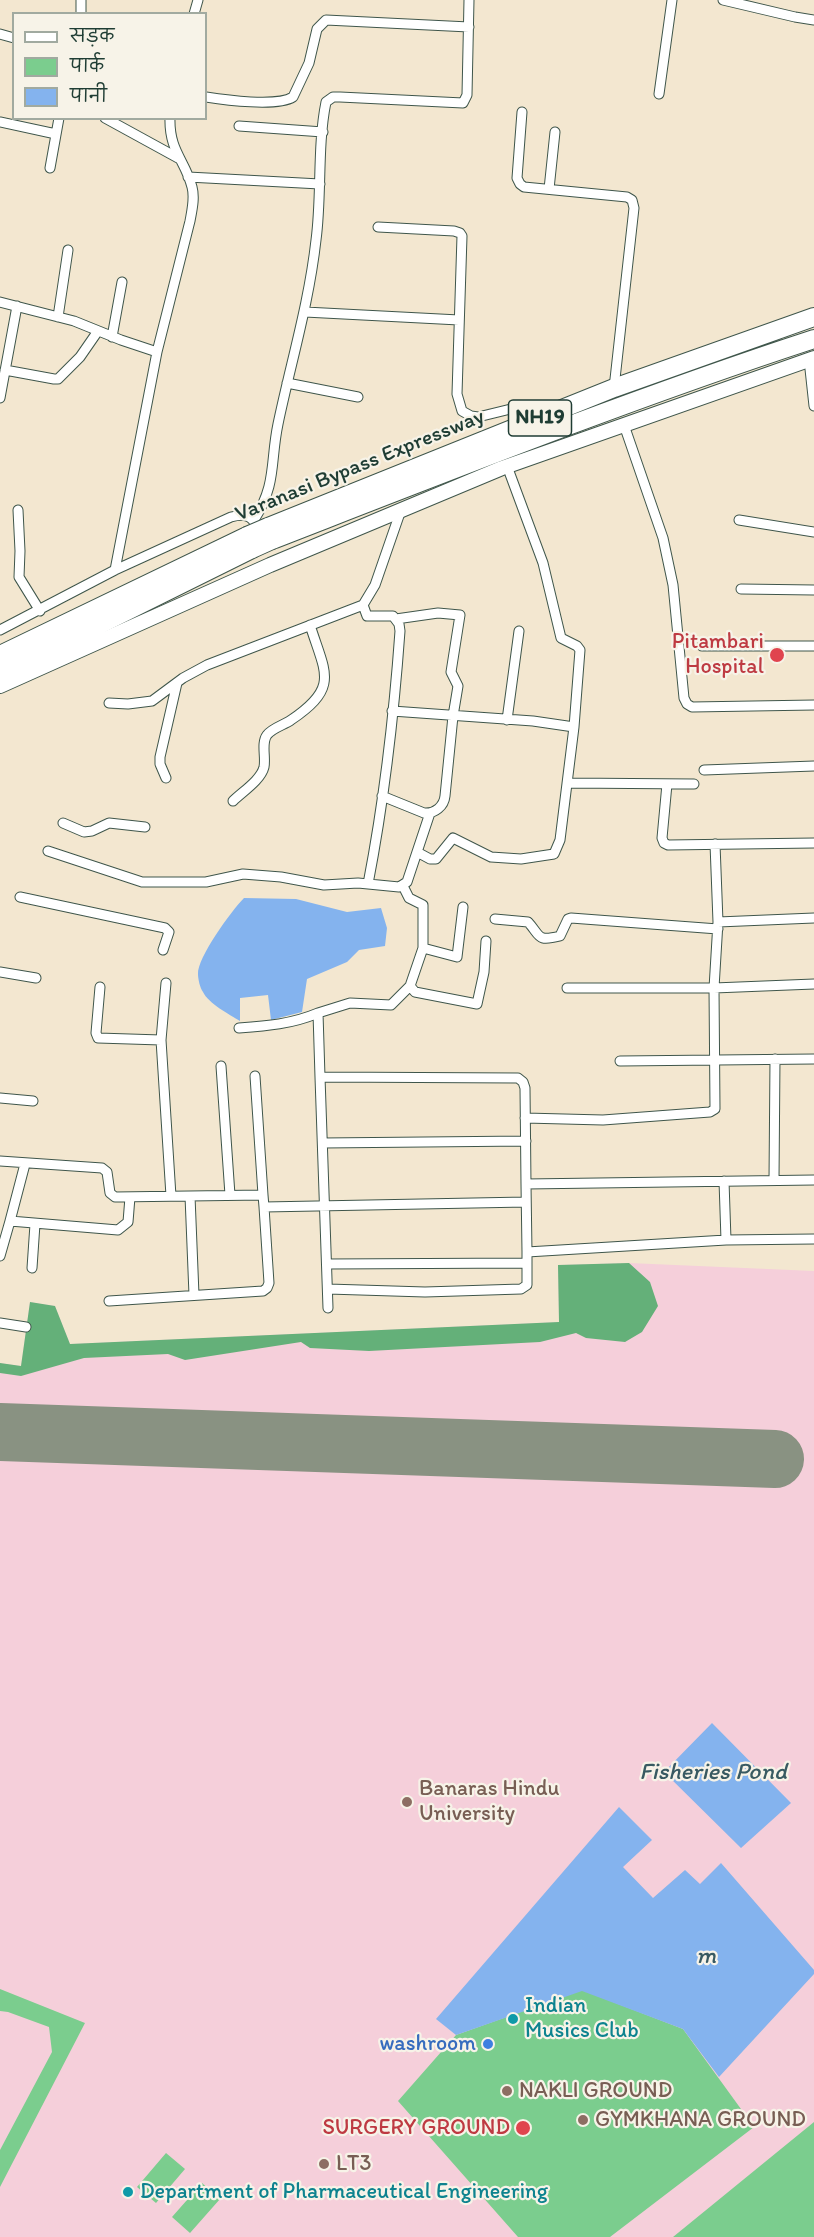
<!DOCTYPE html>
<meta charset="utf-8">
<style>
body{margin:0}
#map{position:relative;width:814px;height:2237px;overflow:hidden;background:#f3e7d0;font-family:Itim,"Playpen Sans Deva",sans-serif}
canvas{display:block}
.legend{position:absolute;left:12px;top:12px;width:195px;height:108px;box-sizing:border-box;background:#f7f3e8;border:2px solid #a1aaa0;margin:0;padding:8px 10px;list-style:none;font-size:18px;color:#1f3d34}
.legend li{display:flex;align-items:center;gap:12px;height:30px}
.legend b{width:30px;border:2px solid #a1aaa0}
</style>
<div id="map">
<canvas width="814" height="2237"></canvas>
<ul class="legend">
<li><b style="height:8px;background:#fff"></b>सड़क</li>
<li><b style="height:16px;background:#7bcd8e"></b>पार्क</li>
<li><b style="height:16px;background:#84b3ee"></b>पानी</li>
</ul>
</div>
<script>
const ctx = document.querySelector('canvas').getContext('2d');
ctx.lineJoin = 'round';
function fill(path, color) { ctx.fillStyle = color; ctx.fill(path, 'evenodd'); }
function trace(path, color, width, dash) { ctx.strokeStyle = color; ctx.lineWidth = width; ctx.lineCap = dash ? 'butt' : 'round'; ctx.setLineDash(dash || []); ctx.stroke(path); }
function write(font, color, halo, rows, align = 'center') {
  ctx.font = font + ' Itim,sans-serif'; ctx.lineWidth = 4.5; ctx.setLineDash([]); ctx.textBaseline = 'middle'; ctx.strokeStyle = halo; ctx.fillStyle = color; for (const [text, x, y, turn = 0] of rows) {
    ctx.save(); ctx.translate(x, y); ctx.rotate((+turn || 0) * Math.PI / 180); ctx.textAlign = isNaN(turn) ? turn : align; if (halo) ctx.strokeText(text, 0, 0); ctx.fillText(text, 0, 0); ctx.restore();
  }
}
fill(new Path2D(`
 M629,1263L814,1271V2237H0V1363L21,1366L30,1302L55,1306L70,1344L559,1322L558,1265Z`), '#f5cfda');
fill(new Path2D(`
 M0,1989L85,2023L0,2187V2150L52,2052L49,2027L8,2012L0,2011Z
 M582,1990L683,2029L754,2127L610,2237H518L398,2101L456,2035Z
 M814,2122V2237H673Z
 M166,2153L185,2169L156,2203L137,2187Z
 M202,2183L220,2199L190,2233L172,2217Z`), '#7bcd8e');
fill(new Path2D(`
 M629,1263L650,1282L658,1306L642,1332L625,1342L586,1338L576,1333L540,1342L369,1351L310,1348L301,1342L185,1360L168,1354L84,1358L21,1376L0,1373V1363L21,1366L30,1302L55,1306L70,1344L559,1322L558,1265Z`), '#64b079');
fill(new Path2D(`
 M244,898L296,899L347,912L381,908L387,928L385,946L359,950L347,962L307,979L302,1012L271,1020L268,995L240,998V1021C230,1015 208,1003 203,992C200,988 198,979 198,974C197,958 232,910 244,898Z
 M712,1723L791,1803L741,1848L664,1772Z
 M619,1807L652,1840L623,1867L653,1898L685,1870L700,1884L721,1863L814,1970V1974L719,2077L683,2029L582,1991L456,2035L436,2019Z`), '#84b3ee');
trace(new Path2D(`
 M0,1432L775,1459`), '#899282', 58);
const street = new Path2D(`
 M723,0L795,17L814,20
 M81,14V0
 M194,14L198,0
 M0,34L14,38
 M659,94L672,0
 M206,97C225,100 277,107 293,97L309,63L317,29L326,20L469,27
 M522,112L517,178L520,184L524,187L627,197L632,200L634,208L614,388
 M105,118L178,158
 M0,122L56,134
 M239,126L323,132
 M50,168L59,118
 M188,177L320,184
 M549,189L555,132
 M378,227L454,231L460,233L462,236L457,394L462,411L471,416L478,417L523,406L550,413
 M0,302L74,321L121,340L157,352
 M305,312L459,320
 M58,317L68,250
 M112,337L122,282
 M809,360L814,406
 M5,370L54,379H58L80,357L98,331
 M287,383L358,397
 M0,398L17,306
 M624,425L663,538L673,585L684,698L687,704L692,707L814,705
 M507,466L543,563L561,638L577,646L580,650L574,727
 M18,510L20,551L19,577L40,611
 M254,520C277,484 270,462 278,424C291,362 309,303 316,240C322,195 317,147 326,102L333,97H340L463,103L467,95L469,0
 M739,520L814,532
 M115,570L157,352L190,221C192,210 195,198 192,187C185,160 169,151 170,118
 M741,589L814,590
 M0,630L115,570L231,517C242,514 252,514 256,526
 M702,646H814
 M109,703L128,704L152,701L183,678L207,665L363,605
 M392,711L533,721L574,727L560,840L554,854L521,859L491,857L453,838L436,859H430L417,852
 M507,720L519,631
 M704,770L814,766
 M166,778L160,764V757L177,683
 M568,783L694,784
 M667,784L662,838L664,843L668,845L814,843
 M382,796L424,813C435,814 444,806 445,796L453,716L458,686L451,672L460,615L438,613L396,619
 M233,801C242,792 261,780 264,767C266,757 261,743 267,735C272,728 284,725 291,720C340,687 325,673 310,625
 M63,823L84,832L92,831L109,823L145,827
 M715,844L718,922
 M48,851L142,882H206L243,874L281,877L324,885L358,883L399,887L407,882L430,813
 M368,884C384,801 394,715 400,631L399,624L393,616H367L363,605L375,585L401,510
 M403,886L409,898L423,905V948L410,986L415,992L477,1004L484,972L486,941
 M20,897L165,928L169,932L163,950
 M495,919L528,922C541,936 536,942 560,936L568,919L571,918L718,929
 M423,948L457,957L463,907
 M0,972L36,978
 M166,983L161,1040L171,1196
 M100,987L96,1033L98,1038L161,1040
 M567,988H714L814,984
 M239,1028C267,1026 292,1024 318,1013
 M620,1061L814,1059
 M221,1066L230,1195
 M255,1076L263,1195
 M320,1077L318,1013L350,1003L391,1005L410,986
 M0,1098L33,1101
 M525,1118L603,1120L710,1112L715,1109L714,988L718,922L814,918
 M323,1143L526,1141
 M0,1161L102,1168L107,1172L110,1193L115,1197L263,1195L264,1207L526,1202
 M25,1164L10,1221L118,1230L128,1222L130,1197
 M774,1180L775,1059
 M814,1180L526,1184L527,1252L726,1240L814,1239
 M724,1181L726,1240
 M190,1196L194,1295
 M0,1256L10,1221
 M327,1264L527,1263
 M32,1268L35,1224
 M328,1289L425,1292L521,1289L527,1285V1252
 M109,1301L263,1291L267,1288L269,1283L264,1207
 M328,1308L320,1077L518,1078L523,1082L525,1088L526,1184
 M0,1323L26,1327`);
const secondary = new Path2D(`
 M0,686L270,565L502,468L814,358`);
const highway = new Path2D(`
 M268,527L614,388L814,317
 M272,540C452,470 631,399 814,339
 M0,655L247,536
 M0,674L252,549`);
trace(street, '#3f564b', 11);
trace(secondary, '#3f564b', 16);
trace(highway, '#3f564b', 20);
trace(street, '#fff', 9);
trace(secondary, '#fff', 14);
trace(highway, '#fff', 18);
const highwayBridge = new Path2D(`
 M247,536L268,527
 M252,549L272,540`);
trace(highwayBridge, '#3f564b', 20, []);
trace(highwayBridge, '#fff', 18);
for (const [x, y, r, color] of [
 [777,655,8,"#e0444e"],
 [407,1802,6,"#8d6e63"],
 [513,2019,6,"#0f9aa8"],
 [488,2044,6,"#3f7fe0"],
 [507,2091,6,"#8d6e63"],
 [583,2120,6,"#8d6e63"],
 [523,2128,8,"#e0444e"],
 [324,2164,6,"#8d6e63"],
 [128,2192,6,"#0f9aa8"]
]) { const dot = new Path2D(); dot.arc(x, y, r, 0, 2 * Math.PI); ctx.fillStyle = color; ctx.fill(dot); trace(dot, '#f7f3e8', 2); }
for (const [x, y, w] of [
 [540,418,63]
]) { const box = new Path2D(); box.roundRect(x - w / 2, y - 18, w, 36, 4.5); ctx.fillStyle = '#f7f3e8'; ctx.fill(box); trace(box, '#1f3d34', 1.5); }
write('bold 21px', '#1f3d34', null, [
 ["NH19",540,418]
]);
write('22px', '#1f3d34', '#f7f3e8', [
 ["Varanasi Bypass Expressway",360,466,-22]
]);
write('22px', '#be3a42', '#f7f3e8', [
 ["Pitambari",764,642],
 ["Hospital",764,667],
 ["SURGERY GROUND",510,2128]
], 'right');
write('22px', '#785e54', '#f7f3e8', [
 ["Banaras Hindu",419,1789],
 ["University",419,1814],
 ["NAKLI GROUND",519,2091],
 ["GYMKHANA GROUND",595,2120],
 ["LT3",336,2164]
], 'left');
write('22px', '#0d838f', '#f7f3e8', [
 ["Indian",525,2006],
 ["Musics Club",525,2031],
 ["Department of Pharmaceutical Engineering",140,2192]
], 'left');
write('22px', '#366cbe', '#f7f3e8', [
 ["washroom",476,2044]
], 'right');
write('italic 24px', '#385a62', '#f7f3e8', [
 ["Fisheries Pond",713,1773],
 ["m",706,1957]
]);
</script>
